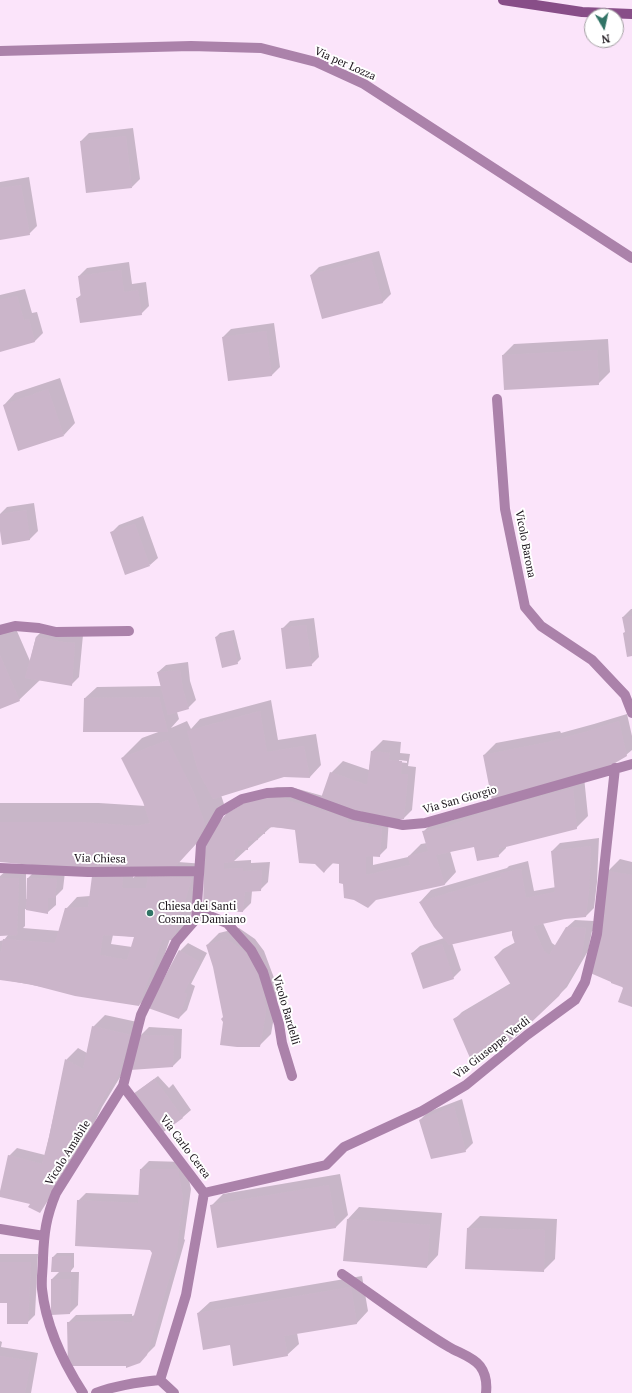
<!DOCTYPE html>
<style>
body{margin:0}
#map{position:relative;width:632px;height:1393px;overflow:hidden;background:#fbe4fa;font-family:"PT Serif",serif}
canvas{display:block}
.north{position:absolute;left:584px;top:8px;width:40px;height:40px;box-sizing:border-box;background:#fff;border:1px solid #a3a0a3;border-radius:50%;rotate:171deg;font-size:11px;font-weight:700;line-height:16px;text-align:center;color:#181118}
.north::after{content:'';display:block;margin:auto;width:14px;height:18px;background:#317466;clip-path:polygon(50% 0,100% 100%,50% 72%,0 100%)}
</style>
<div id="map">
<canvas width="632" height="1393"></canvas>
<div class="north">N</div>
</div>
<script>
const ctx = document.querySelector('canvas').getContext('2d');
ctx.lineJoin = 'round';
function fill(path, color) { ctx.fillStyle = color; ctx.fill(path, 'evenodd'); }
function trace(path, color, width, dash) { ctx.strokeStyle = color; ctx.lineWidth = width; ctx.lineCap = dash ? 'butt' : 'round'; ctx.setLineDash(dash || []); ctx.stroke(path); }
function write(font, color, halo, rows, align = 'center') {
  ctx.font = font + ' "PT Serif",serif'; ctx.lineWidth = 4; ctx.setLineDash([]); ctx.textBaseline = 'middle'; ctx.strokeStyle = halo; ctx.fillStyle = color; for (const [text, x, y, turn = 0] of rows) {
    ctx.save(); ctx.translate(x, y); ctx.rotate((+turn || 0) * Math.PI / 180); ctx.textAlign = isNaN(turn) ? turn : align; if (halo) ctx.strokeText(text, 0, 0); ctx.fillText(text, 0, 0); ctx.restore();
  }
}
fill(new Path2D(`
 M133,128L140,179L132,187L81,141L89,133Z
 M29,177L37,226L29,234L0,239V182Z
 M379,251L391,294L383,302L323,318L311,275L319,267Z
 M129,262L132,284L146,282L149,306L141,314L77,298L81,295L79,276L87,268Z
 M25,289L32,313L37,312L43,333L35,341L0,351V295Z
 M274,323L280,367L272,375L229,380L223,337L231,329Z
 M608,339L610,372L598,384L503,355L514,344Z
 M60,378L75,423L64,435L4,405L15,393Z
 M34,503L38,531L30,539L3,543L0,524V514L7,507Z
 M143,516L158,558L150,565L111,533L119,525Z
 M631,609H632V655L623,617Z
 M314,618L319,657L311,665L282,629L290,621Z
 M13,622L30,661L36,637L44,629L83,635L79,677L71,685L40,680L19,700L0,708V628Z
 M234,630L241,659L237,663L216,637L220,633Z
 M188,662L190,681L196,700L188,708L177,712L179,719L171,728L187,721L191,729L200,719L271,700L278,740L316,734L321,765L310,777L284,776L221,795L224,804L215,824L178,862L205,864L228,814L261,791L277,787H291L323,796L331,773L343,761L369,770L372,751L383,740L401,742L400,753L410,754L408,766L416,767L412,810L404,818H389L387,848L379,856H373V865L408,857L421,844L427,843L423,832L431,824L453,820L499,802L484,755L496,743L560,731L561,733L594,724L627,714L632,736V750L626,755L584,777L588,816L576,828L506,846V848L498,856L475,846L450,851L456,872L445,884L376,899L340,863H333L324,872L296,829L271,827L234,861L251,860V863L270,862L268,882L260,890L252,891L251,903L243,911L204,869L188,924L173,939H170L151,994L139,1005L0,979V941L4,940L8,935H0V876L6,871L26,870V899H28V878L36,870L65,872L63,889L56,896V905L48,912L25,909V926L23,928L60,931L66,909L77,897L90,896L100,869L0,861V803H99L146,806L122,758L142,738L161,731L85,698L97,687L161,686L158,672L166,665ZM399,760L407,761V763L399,762ZM359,809L387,819L358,815ZM134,871L138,874L133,878ZM113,935L136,937L132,947L111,944Z
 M599,838L597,882L594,908L586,916L564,918L543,923L552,943L556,946L566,928L575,920L594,921L593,927H594L608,871L620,859L632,862V1006L625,987L594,931H592L588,951L567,987L559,995L482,1050L454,1020L462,1012L511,983L495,957L503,949L516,942L513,930L452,943L461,970L453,978L412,953L420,946L444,938L420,902L431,890L507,868L509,866L528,861L534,891L556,887L552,851L560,843Z
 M239,928L255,939L264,951L274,978L277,1000L271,1034L259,1046L224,1017L214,967L207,945L219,933Z
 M188,943L207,953L191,984L195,986L187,1010L179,1018L180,951Z
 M105,1015L142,1023L128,1064L102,1107L87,1138L55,1193L32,1203L0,1196L9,1156L17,1148L45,1155L66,1060L78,1048L87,1053L93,1027Z
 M149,1027L182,1029L181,1058L173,1066L141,1035Z
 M158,1076L169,1088L173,1084L191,1110L183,1117L162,1132L134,1094Z
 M462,1099L473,1143L465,1151L420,1120L428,1112Z
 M149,1161L185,1162L191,1189L184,1239L185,1240L155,1346L139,1362L68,1323L76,1315L132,1314V1316L135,1315L153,1253L151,1249L78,1201L86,1193L139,1195L141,1169Z
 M340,1174L348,1215L336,1227L218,1246L211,1206L223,1194Z
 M359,1207L442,1213L438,1255L427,1267L344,1260L348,1219Z
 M480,1216L557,1219L555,1259L543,1271L468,1228Z
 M57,1253H74V1267L70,1272H79L78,1305L70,1313L52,1314V1279L60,1271L53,1257Z
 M0,1254H38L35,1315L27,1323L8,1302H0Z
 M362,1276L368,1311L357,1323L297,1333L299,1344L287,1355L231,1344L198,1313L210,1302Z
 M0,1341L2,1342L1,1347L38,1353L31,1393H0Z`), '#0003');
fill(new Path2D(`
 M126,136L132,188L86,193L80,141Z
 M21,185L30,235L0,240V188Z
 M371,258L383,303L322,319L310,275Z
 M121,270L124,292L138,290L142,315L80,323L76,298H81L78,276Z
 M17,296L24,320L29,319L35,342L0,352V300Z
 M266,331L272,376L228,381L222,337Z
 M597,350L599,385L504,390L502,355Z
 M48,389L64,436L18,451L3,405Z
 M26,510L30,540L2,545L0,531V514Z
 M135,524L150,566L125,575L110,532Z
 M632,616V656L627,657L623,633L625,632L622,617Z
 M306,625L312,666L286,669L281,628Z
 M231,633L238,664L222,668L215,637Z
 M36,637L63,642L75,643L72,686L25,678Z
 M0,655L20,701L0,709Z
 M180,670L183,689L189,709L168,715L157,672Z
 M159,697L168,732H83L84,698Z
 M260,711L267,752L304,746L310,778L284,777L213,799L198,771L187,731Z
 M619,721L627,756L610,766L492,801L483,755L548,742L585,732Z
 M168,740L194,793L205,824L196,844L175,867L86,870L0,862V822H79L137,826L150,823L143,802L121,758Z
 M371,751L390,753L389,760L402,761L401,774H408L404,819H383L321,798L330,772L367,785Z
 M573,788L577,829L498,849L499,857L477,861L474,847L436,855L445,885L376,900L368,908L354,900L344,898L343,884L339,883V864L330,863L324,873L315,864L299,863L295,830L274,827L265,828V834L256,833L258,840L248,841V850L235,849L234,862L224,863V869L243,868V871L262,870L261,891L245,892L243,912L203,911L204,863L206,842L212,831L227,813L248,802L265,798H279L348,818L347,822L368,824V827H382L380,857L366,856V875L410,865L408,856L428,851L422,831L444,828L490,810Z
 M591,846L589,891L586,917L565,919L533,926L544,951L549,955L566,927L586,928L581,960L559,996L519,1034L486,1058L482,1051L470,1058L453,1019L511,985L494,957L515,944L512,935V931L449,945L434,927L419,902L501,877L500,873L521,869L526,898L555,892L551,851Z
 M607,871L632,875V1007L618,1002L623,988L622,987L611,983V982L588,972Z
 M92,876L123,877L122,888H146L148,876L192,878L173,940H162L139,1006L75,996L29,984L0,980V951L1,952L3,939L55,943L65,908L88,907ZM103,935L134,937L127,960L100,955Z
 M0,878H19L17,935L0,936Z
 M27,878L57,879L55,898H48V914L26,910Z
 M226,939L243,950L253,962L263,990L266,1012L260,1047H237L220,1045L223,1022L221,1019L223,1017L213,967L206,945Z
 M442,944L454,979L423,989L411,953Z
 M179,950L200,962L184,992L187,994L179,1019L148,1008Z
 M92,1026L131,1035L121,1067L117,1077L90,1120L75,1150L47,1202L40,1213L28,1207L30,1204L0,1197V1191L8,1155L42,1164L49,1137L65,1059L83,1069Z
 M140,1035L174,1036L173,1067L130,1070Z
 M154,1079L164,1091L183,1118L162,1133L133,1094Z
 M454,1106L466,1152L431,1159L419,1120Z
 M140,1169H178L183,1198L177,1247L178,1248L147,1355L140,1363L126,1368V1366H68L67,1322L124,1321V1323L132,1322L152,1253L150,1250L75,1246L77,1200L138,1203Z
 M329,1185L336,1228L217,1248L210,1205Z
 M347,1219L430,1225L427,1268L343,1261Z
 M467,1228L545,1230L544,1272L465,1269Z
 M71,1256V1272H51L52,1257Z
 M0,1262H31L28,1324H7V1303H0Z
 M51,1279H71L70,1314L51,1315Z
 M351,1287L357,1324L284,1336L288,1356L233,1366L230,1345L203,1350L197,1313Z
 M0,1356L31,1361L25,1393H0Z`), '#cbb5ca');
trace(new Path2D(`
 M0,51L191,46L261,48L316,62L364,84L632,258
 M497,399L505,509L525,607L541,626L592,660L625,695L632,713
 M0,630L15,626L39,628L56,632L129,631
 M0,868L88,872L199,871
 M197,911L227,923L251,950L263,972L279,1024L282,1043L292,1076
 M123,1086L204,1193L186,1295L160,1380
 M204,1193L326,1165L344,1147L422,1111L466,1085L527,1035L575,1000L585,982L597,934L615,768
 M0,1229L44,1236
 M342,1274C377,1298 412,1325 449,1347C459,1353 473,1357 480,1366C486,1374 487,1384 486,1393
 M83,1393C63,1362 46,1327 42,1289C41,1279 43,1268 43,1258C44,1233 46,1217 56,1193L123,1086L141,1015L176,942L196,919L201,845L220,812L242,799L267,793L291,792L354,815L403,825L425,823L632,764
 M96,1393C117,1385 138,1382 160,1380L174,1393`), '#ab82aa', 10);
trace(new Path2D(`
 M503,0L582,12L632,14`), '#884e88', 10);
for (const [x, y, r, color] of [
 [150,913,4,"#317466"]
]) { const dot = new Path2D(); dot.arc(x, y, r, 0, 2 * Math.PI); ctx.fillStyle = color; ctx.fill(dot); trace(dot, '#fff', 1.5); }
write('11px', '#181118', '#fff', [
 ["Via per Lozza",345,64,24],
 ["Vicolo Barona",525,544,79],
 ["Via San Giorgio",460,800,-16],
 ["Via Chiesa",100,859,1],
 ["Vicolo Bardelli",286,1010,74],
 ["Via Giuseppe Verdi",492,1048,-38],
 ["Via Carlo Cerea",185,1147,53],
 ["Vicolo Amabile",68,1153,-58]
]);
write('11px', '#181118', '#fff', [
 ["Chiesa dei Santi",158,907],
 ["Cosma e Damiano",158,920]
], 'left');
</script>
